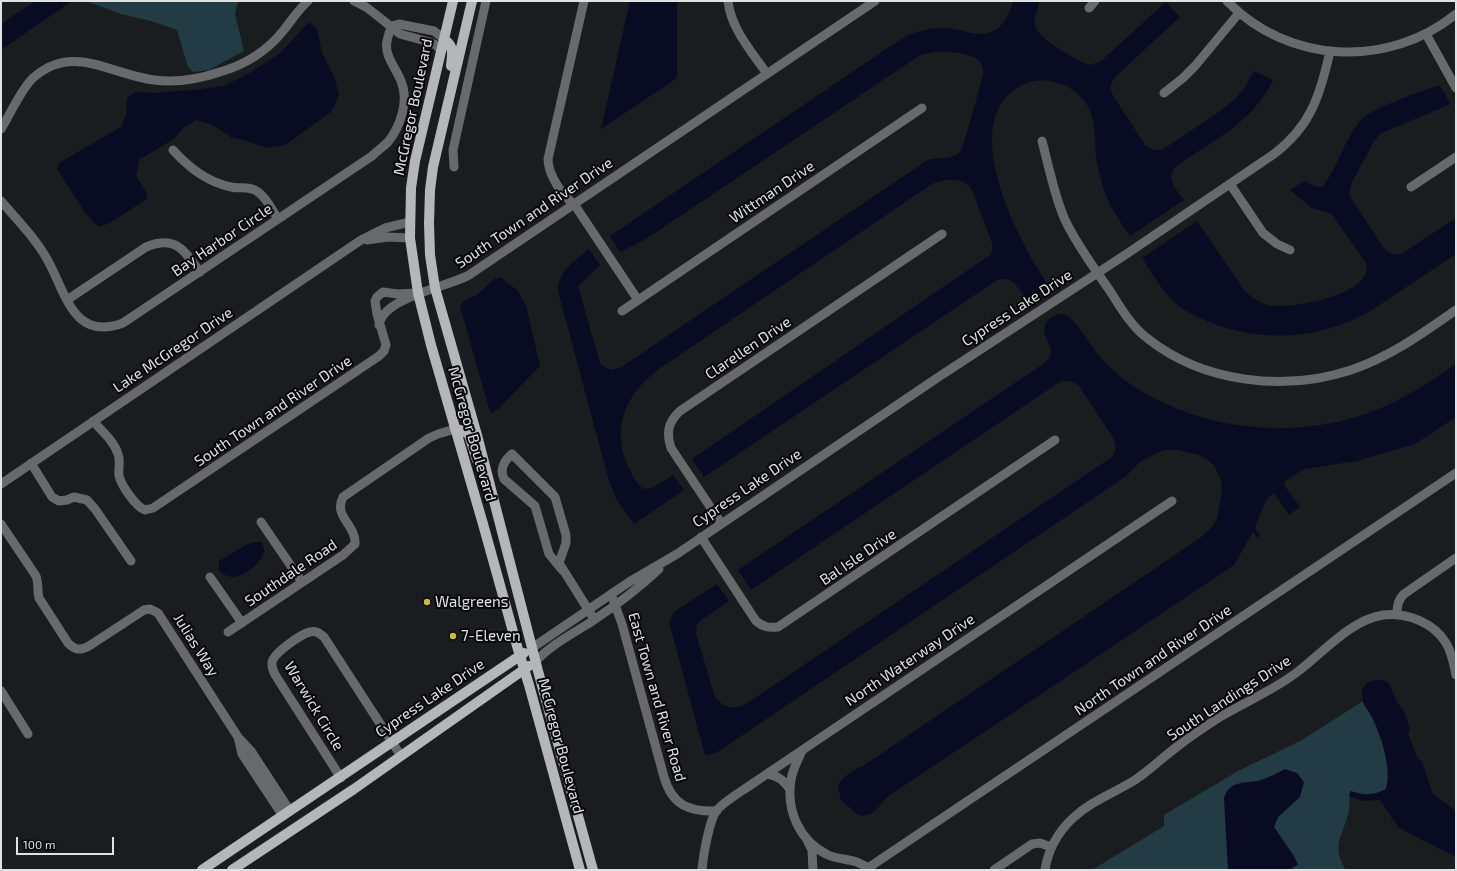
<!DOCTYPE html>
<style>
body{margin:0}
#map{position:relative;width:1457px;height:871px;overflow:hidden;background:#191d1f;font-family:"Exo 2",sans-serif}
canvas{display:block}
.frame{position:absolute;inset:0;border:2px solid #e0e3e4;pointer-events:none}
.scale{position:absolute;left:16px;top:837px;width:98px;height:18px;box-sizing:border-box;border:2px solid #e0e3e4;border-top:0;padding-left:5px;font-size:12px;line-height:14px;white-space:nowrap;color:#e0e3e4;-webkit-text-stroke:3px #060708;paint-order:stroke}
</style>
<div id="map">
<canvas width="1457" height="871"></canvas>
<div class="frame"></div>
<div class="scale">100 m</div>
</div>
<script>
const ctx = document.querySelector('canvas').getContext('2d');
ctx.lineJoin = 'round';
function fill(path, color) { ctx.fillStyle = color; ctx.fill(path, 'evenodd'); }
function trace(path, color, width, dash) { ctx.strokeStyle = color; ctx.lineWidth = width; ctx.lineCap = dash ? 'butt' : 'round'; ctx.setLineDash(dash || []); ctx.stroke(path); }
function write(font, color, halo, rows, align = 'center') {
  ctx.font = font + ' "Exo 2",sans-serif'; ctx.lineWidth = 4; ctx.setLineDash([]); ctx.textBaseline = 'middle'; ctx.strokeStyle = halo; ctx.fillStyle = color; for (const [text, x, y, turn = 0] of rows) {
    ctx.save(); ctx.translate(x, y); ctx.rotate((+turn || 0) * Math.PI / 180); ctx.textAlign = isNaN(turn) ? turn : align; if (halo) ctx.strokeText(text, 0, 0); ctx.fillText(text, 0, 0); ctx.restore();
  }
}
fill(new Path2D(`
 M86,1H238L235,14L244,51L209,70L193,72L188,67L177,30L151,21L121,14Z
 M1363,701C1376,724 1394,763 1386,789C1372,796 1364,795 1350,791C1349,797 1350,804 1349,810C1344,835 1330,845 1346,870H1294L1292,867L1286,870H1092L1164,826V815L1238,771L1302,740Z`), '#233b45');
fill(new Path2D(`
 M35,1H72L1,50V24Z
 M630,1H677V78L601,129Z
 M1013,1H1040C1038,8 1034,18 1035,26C1037,38 1078,62 1090,65L1101,61L1166,2L1180,17L1116,76C1110,83 1109,89 1114,97L1145,145C1152,150 1158,152 1165,148L1216,114L1235,99L1244,89L1254,71L1273,80C1268,89 1263,98 1256,106C1236,130 1204,147 1179,164C1163,176 1175,188 1184,200L1130,236C1118,219 1106,201 1101,180C1099,172 1097,164 1096,156C1094,135 1097,113 1080,96C1068,84 1047,77 1030,82C965,103 999,194 1020,236C1024,245 1029,255 1034,263C1038,269 1042,275 1045,281C1046,294 1037,300 1026,296C1015,288 1015,275 997,280L704,477L692,459L990,255L992,250V243L972,190C966,177 943,178 932,184L659,369C627,392 610,428 628,466C632,474 636,484 644,489L652,488L673,475L684,490L634,524L617,500L609,481L558,291C558,270 575,261 589,249L600,265L578,286L600,363C605,369 612,371 620,368L926,161C939,155 957,163 963,146L983,76C984,67 982,61 974,57C955,51 938,49 919,56L646,239L620,252L610,236L901,39C916,31 931,27 948,28C959,29 968,33 978,34C1000,35 1008,18 1013,1Z
 M309,22L317,29L322,53L335,79L339,96L331,112L285,145L267,148L244,140L230,137L213,125L196,120L184,127L175,138L139,160L136,176L146,192L148,198L110,223L99,227L86,214L57,169L59,163L121,127L126,115L127,98L135,92L155,93L193,90L223,86L250,73L280,53Z
 M1439,85L1451,104L1386,131L1379,135L1374,141L1351,184L1349,195L1383,247C1389,254 1394,256 1403,253L1456,218V254L1372,310C1324,338 1269,343 1217,325C1202,319 1186,313 1174,302C1161,290 1152,272 1142,258L1197,221L1244,290C1250,296 1258,302 1267,305C1288,310 1376,295 1366,263L1333,216L1327,212L1312,208L1290,190L1304,181L1317,187L1323,186C1338,166 1344,141 1359,122C1370,108 1420,92 1439,85Z
 M501,278L517,290L526,305L540,366L498,409L492,413L489,409L460,306L464,301L477,295L494,279Z
 M1063,314C1076,317 1092,349 1102,359C1108,366 1115,372 1122,378C1143,395 1169,406 1194,415C1259,436 1333,432 1394,402C1416,391 1436,378 1456,364V417L1415,444L1357,461L1304,469L1285,481L1284,485L1300,507L1289,515L1274,493C1264,498 1259,519 1255,528L1260,535L1257,538L1253,532L1234,565L890,795C879,803 875,819 858,815L841,800L838,786C843,776 853,770 863,766L1200,538L1211,528L1217,519L1222,491L1221,480L1215,467L1207,459L1199,455L1178,450H1166L1159,452L1141,461L1126,476L1116,483L716,753L705,755L669,622L674,612L717,584L729,601L700,621L697,624L696,634L715,697C723,708 734,710 746,704L1112,457L1116,450L1114,439L1079,386C1073,381 1068,380 1061,381L751,590L738,570L1043,364C1047,361 1051,357 1051,352C1052,345 1046,341 1045,334C1042,322 1052,314 1063,314Z
 M254,542H261C262,544 263,546 264,548C266,560 244,577 233,577C228,577 223,574 219,571V561L246,545Z
 M1375,680H1383L1389,684L1397,702L1405,713L1410,729L1408,733L1417,757L1422,762L1433,794L1456,811V857L1399,828L1380,800L1363,801L1349,796L1351,791C1364,796 1373,796 1386,789C1392,771 1382,738 1374,720C1371,714 1365,708 1363,702C1362,698 1362,693 1362,689L1367,683Z
 M1285,769L1297,773L1304,782L1300,797L1278,817L1274,827L1294,856L1298,865L1286,870H1228L1224,798C1230,779 1247,784 1261,780C1270,777 1277,773 1285,769Z`), '#090b22');
trace(new Path2D(`
 M354,1L366,7L379,17L400,34L429,42L436,45L441,50
 M584,1L548,159C548,174 562,196 574,204L638,300
 M728,1C731,29 752,52 767,74
 M1227,1C1288,64 1388,69 1456,14
 M1089,8L1095,1
 M391,26L399,24L434,31L444,39
 M1426,34L1456,88
 M1164,93L1183,78L1195,66L1239,13
 M1,129C10,115 21,89 33,78C73,42 111,75 154,80C175,83 199,79 220,72C244,65 267,51 283,31C291,21 298,10 308,1
 M1042,141C1049,167 1054,195 1065,220C1077,245 1094,268 1110,291C1121,308 1131,326 1147,338C1203,383 1285,392 1351,370C1390,357 1423,333 1456,310
 M173,150C189,168 207,182 231,187C240,189 251,186 258,192C267,198 272,210 278,219
 M454,167L453,150L486,1
 M1230,184L1263,233L1277,244L1290,250
 M1411,187L1456,157
 M1,201C16,219 32,234 44,254C65,286 70,343 123,323L372,156C377,151 383,147 388,142C401,126 409,100 401,81C396,68 384,56 387,41C388,36 390,31 391,26
 M367,240L388,237L410,238
 M67,300L146,247C176,235 184,250 200,272
 M622,311L922,108
 M379,325C383,297 448,287 469,275L875,1
 M93,421C102,431 114,441 118,454C121,461 118,468 119,476C121,485 136,507 145,510L153,508L379,356L384,351L386,345L377,314L375,301L377,297L383,292L398,294L416,293
 M31,463L52,497L59,501L67,500L74,497L87,500L95,509L131,561
 M1,484L361,240L385,228L410,222
 M261,522L302,582
 M721,523L671,448C666,433 668,422 680,411L942,234
 M1,524L36,576C39,584 37,591 39,598L68,643C75,650 80,651 89,646L144,610L150,609L158,613L238,737L251,751L290,811
 M701,537L756,621C763,627 769,628 778,627L1055,440
 M563,571L549,554L535,506L504,479C499,469 505,460 512,454L555,497L566,535V543L559,563L594,619
 M210,577L242,623
 M611,594L622,624L664,777C672,805 689,812 717,811
 M1397,615C1397,606 1398,600 1404,594L1456,558
 M228,632L343,555L355,544C356,524 333,517 343,497L429,438L438,434L455,429
 M532,648L629,582L677,554L937,378L1128,253L1274,154C1312,125 1319,96 1330,52
 M536,661C551,645 572,634 591,622C615,606 638,589 659,569
 M1,691L28,734
 M238,737L242,754L283,816
 M802,751C798,760 792,770 791,780C786,810 799,841 828,855C837,859 847,859 857,862C861,864 865,866 869,868
 M767,774C778,776 784,780 790,790
 M341,778L281,684C277,678 271,670 272,663C272,654 301,634 310,632C316,630 320,634 324,637L401,756
 M808,842L812,850L813,870
 M702,870C703,857 709,820 717,810C726,800 744,790 755,782L1172,501
 M865,870L1456,473
 M994,870L1032,844L1040,843L1051,847
 M1045,870C1048,850 1058,832 1073,818C1091,801 1114,793 1135,780C1150,770 1163,757 1178,746C1191,736 1206,726 1220,717C1245,702 1272,691 1296,673C1322,654 1350,620 1383,615C1407,612 1434,623 1446,643C1452,653 1454,665 1456,675`), '#67696a', 9);
trace(new Path2D(`
 M453,1L415,161L411,188L410,238L418,293L431,345L483,524L517,646L529,685L580,870
 M472,1L433,167L430,190L429,223L430,255L435,288L477,435L538,671L593,870
 M444,39C455,47 452,53 451,66
 M455,429L464,431L469,435L477,460
 M202,870L524,653
 M232,870L354,789L529,666`), '#b4b7ba', 10);
for (const [x, y, r, color] of [
 [427,602,4,"#ceb838"],
 [453,636,4,"#ceb838"]
]) { const dot = new Path2D(); dot.arc(x, y, r, 0, 2 * Math.PI); ctx.fillStyle = color; ctx.fill(dot); trace(dot, '#060708', 1.5); }
write('15px', '#e0e3e4', '#060708', [
 ["McGregor Boulevard",413,107,-78],
 ["Wittman Drive",772,192,-34],
 ["South Town and River Drive",534,213,-34],
 ["Bay Harbor Circle",222,240,-34],
 ["Cypress Lake Drive",1017,308,-33],
 ["Clarellen Drive",748,348,-34],
 ["Lake McGregor Drive",173,350,-34],
 ["South Town and River Drive",273,411,-34],
 ["McGregor Boulevard",472,434,74],
 ["Cypress Lake Drive",747,488,-34],
 ["Bal Isle Drive",858,557,-34],
 ["Southdale Road",291,573,-34],
 ["Julias Way",196,645,58],
 ["North Waterway Drive",910,660,-34],
 ["North Town and River Drive",1153,660,-34],
 ["East Town and River Road",657,697,74],
 ["Cypress Lake Drive",430,698,-34],
 ["South Landings Drive",1229,698,-33],
 ["Warwick Circle",314,706,59],
 ["McGregor Boulevard",561,746,75]
]);
write('15px', '#e0e3e4', '#060708', [
 ["Walgreens",435,602],
 ["7-Eleven",461,636]
], 'left');
</script>
